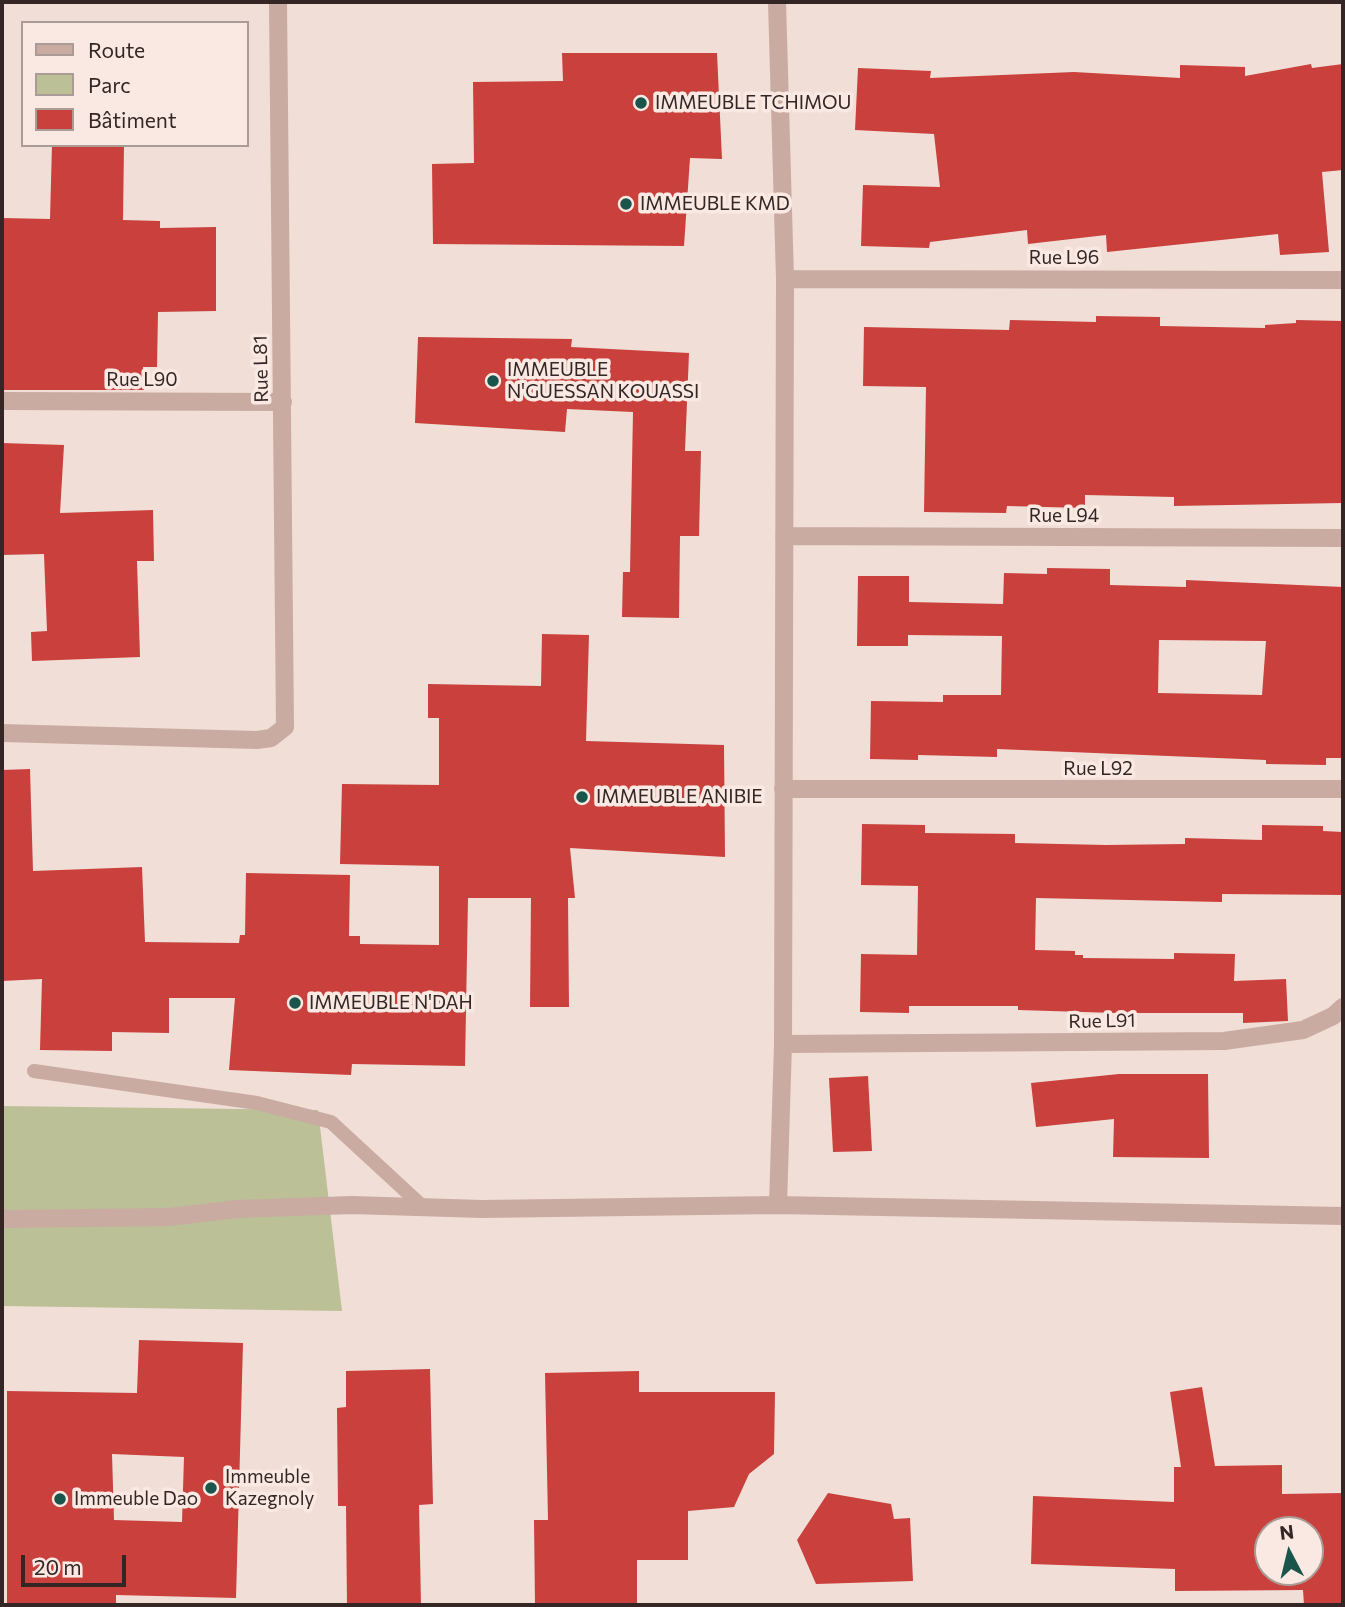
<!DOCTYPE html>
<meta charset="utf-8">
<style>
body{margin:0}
#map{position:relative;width:1345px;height:1607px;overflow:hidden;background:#f1ded6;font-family:Commissioner,sans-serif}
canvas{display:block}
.frame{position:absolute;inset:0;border:4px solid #332624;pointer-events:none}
.legend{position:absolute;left:21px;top:21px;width:228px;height:126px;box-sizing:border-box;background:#f9e9e2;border:2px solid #aa9b96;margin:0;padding:9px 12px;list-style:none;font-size:21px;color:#332624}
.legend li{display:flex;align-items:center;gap:14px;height:35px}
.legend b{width:35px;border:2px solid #aa9b96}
.north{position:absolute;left:1254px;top:1516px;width:70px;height:70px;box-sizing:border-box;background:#f9e9e2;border:2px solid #aa9b96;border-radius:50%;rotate:353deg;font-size:19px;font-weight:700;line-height:28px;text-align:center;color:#332624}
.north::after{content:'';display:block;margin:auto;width:24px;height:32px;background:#1a554c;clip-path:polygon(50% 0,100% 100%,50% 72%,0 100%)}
.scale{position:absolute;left:21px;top:1555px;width:105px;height:32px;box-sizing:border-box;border:4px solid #332624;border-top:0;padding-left:9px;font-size:21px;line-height:24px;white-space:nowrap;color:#332624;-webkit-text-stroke:5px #f9e9e2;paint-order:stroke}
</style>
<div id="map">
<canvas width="1345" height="1607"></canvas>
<div class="frame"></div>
<ul class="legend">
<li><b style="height:9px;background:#c9aba2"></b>Route</li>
<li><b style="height:19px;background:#bbc096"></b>Parc</li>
<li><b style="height:19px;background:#c9403c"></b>Bâtiment</li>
</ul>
<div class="north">N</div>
<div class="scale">20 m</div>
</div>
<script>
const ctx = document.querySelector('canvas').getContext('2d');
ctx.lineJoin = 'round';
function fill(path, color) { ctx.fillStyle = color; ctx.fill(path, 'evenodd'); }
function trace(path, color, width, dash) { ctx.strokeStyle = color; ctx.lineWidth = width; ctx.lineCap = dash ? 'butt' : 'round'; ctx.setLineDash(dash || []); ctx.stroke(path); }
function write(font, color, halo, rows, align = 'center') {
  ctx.font = font + ' Commissioner,sans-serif'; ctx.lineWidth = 7; ctx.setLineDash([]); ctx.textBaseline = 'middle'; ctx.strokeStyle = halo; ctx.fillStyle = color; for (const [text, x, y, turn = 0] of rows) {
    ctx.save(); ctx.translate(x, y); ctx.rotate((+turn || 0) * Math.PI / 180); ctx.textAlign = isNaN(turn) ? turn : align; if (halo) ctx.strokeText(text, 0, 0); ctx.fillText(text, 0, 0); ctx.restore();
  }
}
fill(new Path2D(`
 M2,1106L318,1110L342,1311L2,1306Z`), '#bbc096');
fill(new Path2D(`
 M562,53H717L722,159L690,158L684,246L433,244L432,164L474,163L473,82L563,81Z
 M1311,64L1312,68L1343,64V170L1322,172L1329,252L1280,255L1278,234L1107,252L1106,235L1028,244L1027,230L930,242L929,248L861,246L863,185L940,187L934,134L855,130L858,68L931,71L930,78L1074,72L1180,78V65L1245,67V76Z
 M52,145H124L123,220L160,221V228L216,227V311L158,312L157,367H143L144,390H2V218L50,219Z
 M1096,316L1160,317V326L1265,328V325L1296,323V320L1343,321V503L1174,506V497L1085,495V508L1007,506L1006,513L924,512L926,387L863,386L864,327L1009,330L1010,320L1096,322Z
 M418,337L572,339L571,347L689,353L685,451H701L699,536H680L679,618L622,617L623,572H630L633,412L567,409L565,432L415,423Z
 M2,443L64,445L60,513L153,510L154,561H137L140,657L32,661L31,632L47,631L44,554L2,555Z
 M1047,568L1110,569V585L1186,587V580L1343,587V758H1326V765L1266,764V760L997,749V757L918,755V760L870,759L871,701L943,702V695H1001L1002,636L908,635V646H857L858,576H909V602L1003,604L1004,573L1047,574ZM1159,640L1266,641L1262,695L1158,693Z
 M542,634L589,635L586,741L724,745L725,857L570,848L575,898H568L569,1007H530L531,898H468L465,1066L352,1064L351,1075L229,1070L235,998H169V1033L112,1032V1051L40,1050L42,979L2,981V770L30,769L33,871L142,867L145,942L239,943L240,935H245L246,873L350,875L349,936H360V944L439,945V866L340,864L342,784L439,785V718H428V684L541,686Z
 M862,824L925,825V833L1015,834V843L1106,845L1185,844V838L1262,840V825L1323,826V831L1343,832V895L1222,894V902L1036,898L1035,950L1075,951V955H1083V958L1174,959V953L1235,954L1234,981L1286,979L1288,1021L1243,1023V1013H1116L1018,1010V1006H909V1013L860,1012L861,954L917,955L918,886L861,885Z
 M1119,1074H1208L1209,1158L1113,1157L1114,1119L1036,1127L1031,1083Z
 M868,1076L872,1151L833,1152L829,1078Z
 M139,1340L243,1343L236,1598L116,1595V1605H7V1391L137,1393ZM112,1454L184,1457L182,1522L114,1520Z
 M430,1369L433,1504L419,1505L421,1605H347L346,1506H338L337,1408L346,1407V1371Z
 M639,1371V1392H775L774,1454L749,1474L734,1507L688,1511V1560H637V1604L535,1605L534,1520H548L545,1373Z
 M1202,1387L1215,1466L1282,1465V1494L1343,1493V1605H1304L1303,1590L1175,1591V1569L1031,1564L1033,1496L1174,1502V1467H1181L1170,1392ZM1268,1530H1310V1572H1268Z
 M828,1493L891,1504L894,1519L910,1518L913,1581L816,1584L797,1540Z`), '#c9403c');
trace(new Path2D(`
 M34,1071L257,1103L331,1122L422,1206`), '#c9aba2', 14);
trace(new Path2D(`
 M777,2L785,279L783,1044L778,1205
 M785,279L1343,280
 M2,401L283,402
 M784,536L1343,538
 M2,733L257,740L271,738L285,727L278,2
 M783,789H1343
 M783,1044L1224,1041L1303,1030L1333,1016L1343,1007
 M2,1219L169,1217L237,1209L352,1205L482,1209L778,1205L1343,1216`), '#c9aba2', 18);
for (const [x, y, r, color] of [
 [641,103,7,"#1a554c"],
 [626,204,7,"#1a554c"],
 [493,381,7,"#1a554c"],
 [582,797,7,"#1a554c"],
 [295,1003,7,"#1a554c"],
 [211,1488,7,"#1a554c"],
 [60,1499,7,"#1a554c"]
]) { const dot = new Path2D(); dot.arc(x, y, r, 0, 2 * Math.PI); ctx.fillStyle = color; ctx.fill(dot); trace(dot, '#f9e9e2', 2.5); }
write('19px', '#332624', '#f9e9e2', [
 ["IMMEUBLE TCHIMOU",655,103],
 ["IMMEUBLE KMD",640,204],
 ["IMMEUBLE",507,370],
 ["N'GUESSAN KOUASSI",507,392],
 ["IMMEUBLE ANIBIE",596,797],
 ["IMMEUBLE N'DAH",309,1003],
 ["Immeuble",225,1477],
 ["Kazegnoly",225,1499],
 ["Immeuble Dao",74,1499]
], 'left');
write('19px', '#332624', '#f9e9e2', [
 ["Rue L96",1064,258],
 ["Rue L81",261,369,-91],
 ["Rue L90",142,380],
 ["Rue L94",1064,516],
 ["Rue L92",1098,769],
 ["Rue L91",1102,1021,-1]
]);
</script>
